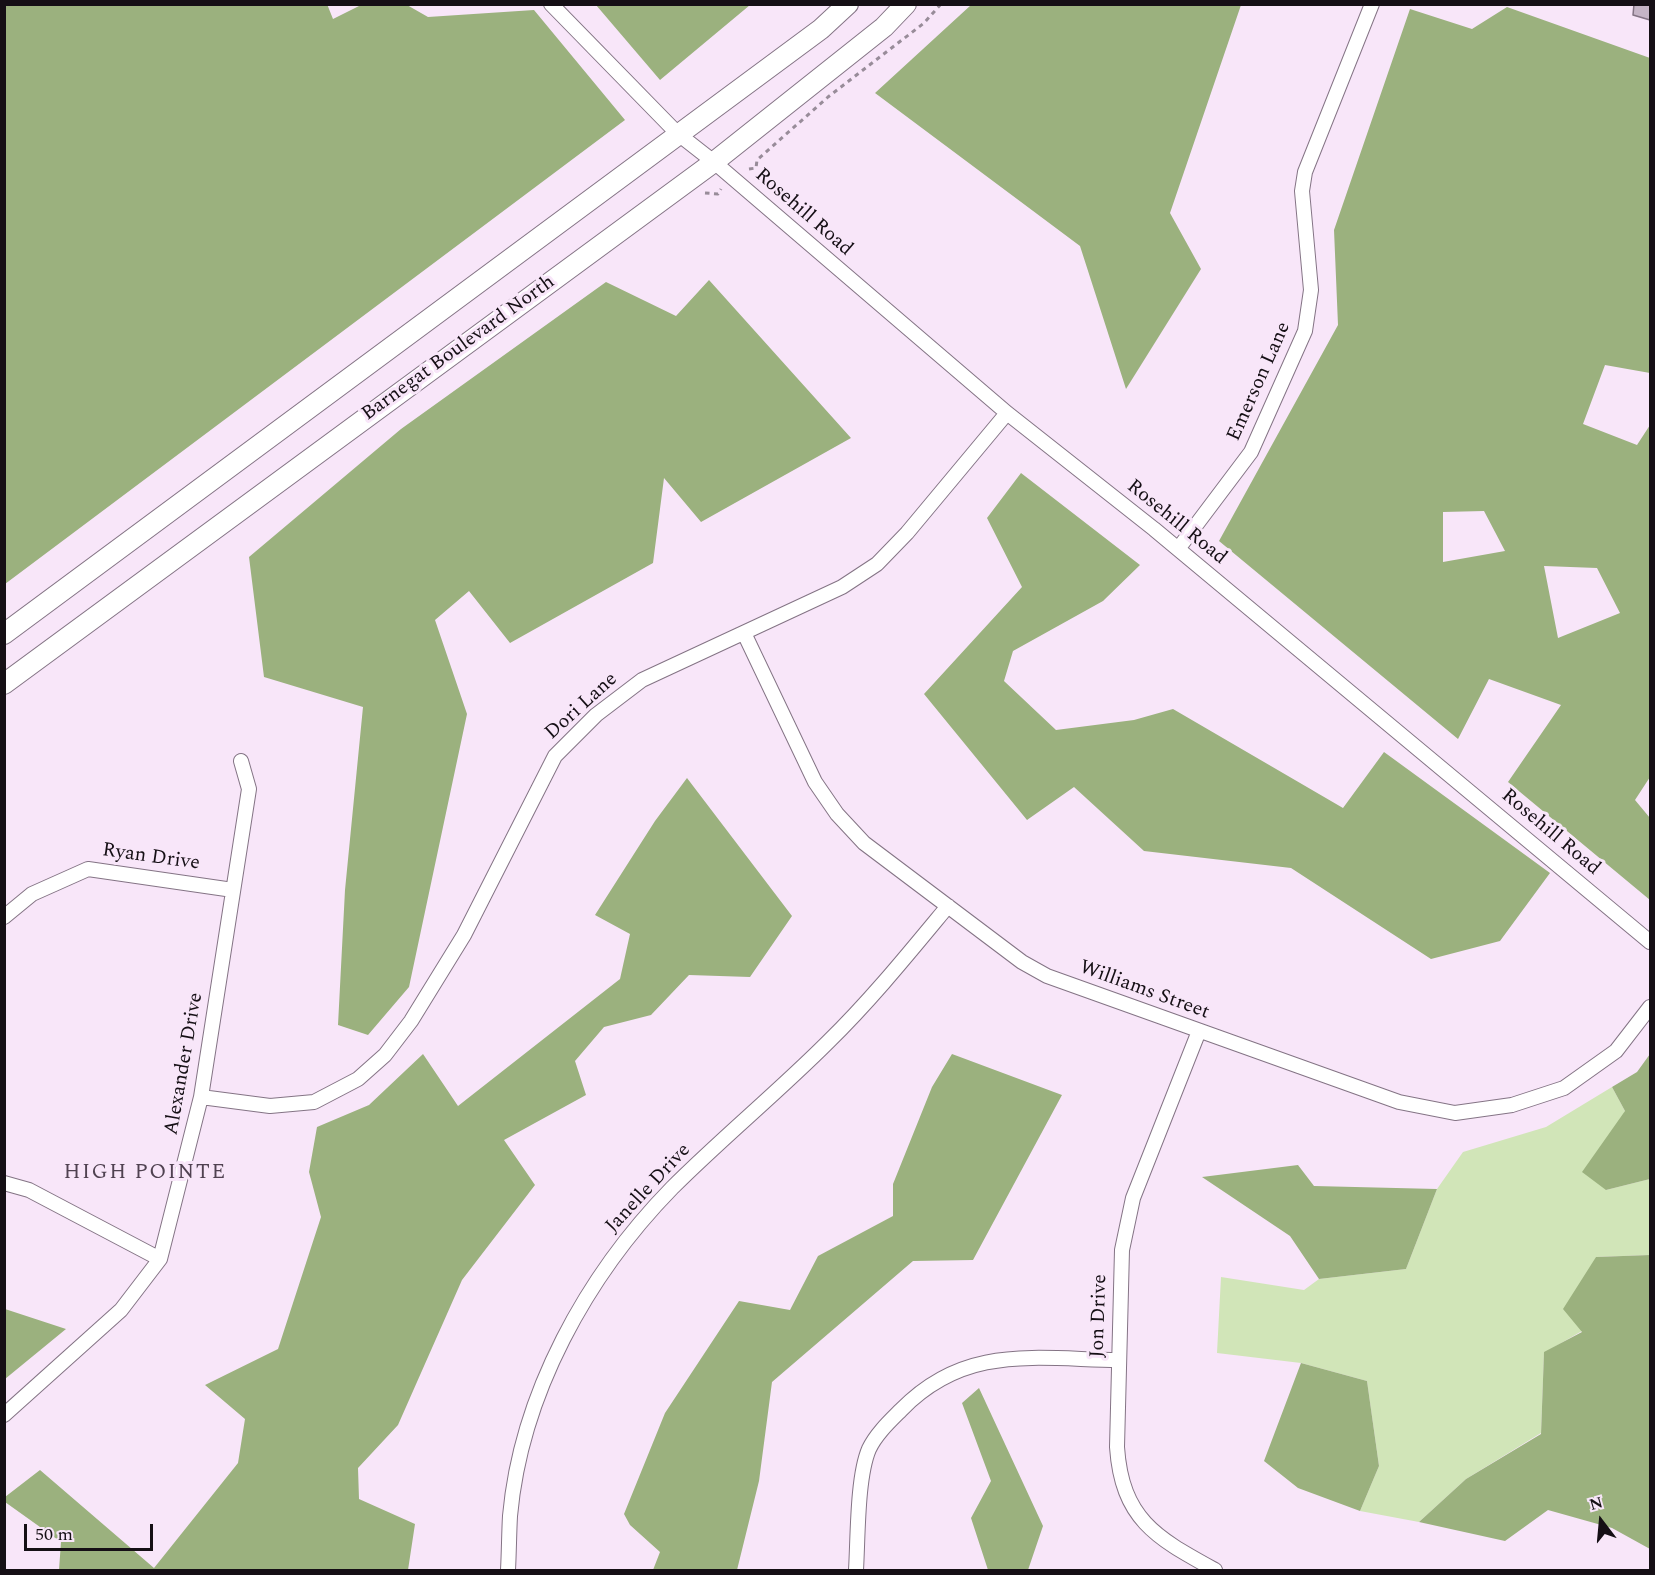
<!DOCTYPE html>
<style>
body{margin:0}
#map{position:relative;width:1655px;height:1575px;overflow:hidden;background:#f8e6f9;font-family:Spectral,serif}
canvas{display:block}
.frame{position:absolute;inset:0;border:6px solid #150f15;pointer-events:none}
.north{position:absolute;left:1571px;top:1491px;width:60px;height:60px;-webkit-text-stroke:4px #f8e6f9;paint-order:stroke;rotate:344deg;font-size:16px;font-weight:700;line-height:24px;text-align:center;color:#150f15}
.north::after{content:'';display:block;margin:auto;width:21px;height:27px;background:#150f15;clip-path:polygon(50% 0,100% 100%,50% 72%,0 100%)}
.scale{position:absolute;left:24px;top:1524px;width:129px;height:27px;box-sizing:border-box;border:3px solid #150f15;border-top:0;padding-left:8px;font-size:18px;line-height:21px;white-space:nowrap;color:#150f15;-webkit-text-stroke:4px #f8e6f9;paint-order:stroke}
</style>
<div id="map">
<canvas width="1655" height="1575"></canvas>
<div class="frame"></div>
<div class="north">N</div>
<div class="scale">50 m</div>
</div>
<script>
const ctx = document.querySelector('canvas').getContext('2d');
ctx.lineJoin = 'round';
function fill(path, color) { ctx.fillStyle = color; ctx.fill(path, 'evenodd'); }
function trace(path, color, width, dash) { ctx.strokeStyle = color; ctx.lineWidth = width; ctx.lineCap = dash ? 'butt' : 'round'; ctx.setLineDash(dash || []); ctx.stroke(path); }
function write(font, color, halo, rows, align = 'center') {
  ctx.font = font + ' Spectral,serif'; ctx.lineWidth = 6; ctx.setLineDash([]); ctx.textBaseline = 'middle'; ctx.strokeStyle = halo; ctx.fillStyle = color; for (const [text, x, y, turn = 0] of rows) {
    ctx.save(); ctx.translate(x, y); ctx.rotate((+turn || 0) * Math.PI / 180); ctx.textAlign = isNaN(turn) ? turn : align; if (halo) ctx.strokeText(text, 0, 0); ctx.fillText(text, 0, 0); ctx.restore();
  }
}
fill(new Path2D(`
 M1612,1087L1625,1111L1606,1190L1650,1179V1255L1596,1257L1582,1331L1544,1353L1541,1433L1466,1479L1419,1522L1360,1511L1379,1466L1367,1381L1301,1363L1217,1353L1221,1277L1304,1290L1319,1279L1406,1269L1437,1189L1463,1152L1546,1127Z`), '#d1e5b8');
fill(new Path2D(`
 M327,4L333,19L363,4L407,5L428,17L534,10L625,120L5,584V5Z
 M596,5H750L660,80Z
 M971,5H1241L1170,213L1201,269L1126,389L1080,246L875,93Z
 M1507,7L1650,58V373L1605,365L1583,424L1637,445L1650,425V777L1635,800L1650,818V900L1508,782L1561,705L1489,679L1458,739L1219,541L1338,325L1334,230L1410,9L1472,29ZM1484,511L1505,551L1443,562V512ZM1544,566L1597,568L1620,613L1558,638Z
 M709,280L851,438L701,522L664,478L653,563L510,643L469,591L435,620L467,714L409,987L368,1035L338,1025L345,890L363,707L264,677L249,557L401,429L606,282L676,316Z
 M1021,473L1140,565L1103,601L1013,651L1004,681L1056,730L1134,720L1173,709L1343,808L1384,752L1550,873L1500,941L1431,959L1291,868L1144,851L1074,787L1027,820L924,694L1022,587L987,518Z
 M687,778L792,916L750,977L689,975L651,1015L604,1027L575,1061L586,1095L504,1140L535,1185L462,1280L398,1425L358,1468L359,1499L415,1524L408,1570H59L61,1542L5,1502V1497L40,1470L154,1568L238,1463L245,1419L205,1385L278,1349L321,1217L309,1172L317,1127L369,1105L423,1054L458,1106L620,979L630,934L595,915L655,821Z
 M952,1054L1062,1095L973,1260L913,1261L772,1382L759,1481L737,1570H653L660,1552L630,1525L624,1514L665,1413L739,1301L790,1310L818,1256L893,1216V1184L932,1087Z
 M1650,1054V1179L1606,1190L1582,1172L1625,1111L1612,1087L1637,1072Z
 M1298,1165L1314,1186L1437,1189L1406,1269L1319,1279L1290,1236L1202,1177Z
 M1650,1255V1549L1612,1528L1548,1510L1505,1541L1419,1522L1466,1479L1541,1434L1544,1352L1582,1332L1563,1309L1596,1257Z
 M5,1309L66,1329L5,1379L4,1309Z
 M1301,1363L1367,1381L1379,1466L1360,1511L1298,1488L1264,1461Z
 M979,1388L1043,1526L1028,1570H988L971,1518L991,1481L962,1403Z`), '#9bb17e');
const building = new Path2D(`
 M1634,4H1650V20L1633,15Z`);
fill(building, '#c5b4c6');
trace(building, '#837384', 1.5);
const street = new Path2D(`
 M551,4L677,133L714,162L1007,413L1154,529L1650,942
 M1178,549L1251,452L1305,331L1311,290L1302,191L1305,172L1372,4
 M744,633L815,782L837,814L864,843L1022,962L1047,976L1399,1102L1455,1113L1512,1105L1564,1088L1616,1051L1650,1007
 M4,917L32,894L88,869L233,890
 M1199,1031L1133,1198L1122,1250L1117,1447C1122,1520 1157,1538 1215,1570
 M201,1097L270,1106L314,1102L358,1079L385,1055L411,1021L464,935L555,756L596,715L642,680L842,587L877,564L907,533L1007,413
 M4,1183L29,1190L160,1259
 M4,1415L121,1310L160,1259L201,1097L249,789L241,761
 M508,1570C509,1552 509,1534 510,1516C521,1394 587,1275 672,1188C722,1138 777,1093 828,1042C871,1000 909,953 948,906
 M856,1570C858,1538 857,1477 869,1449C876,1434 890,1421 901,1410C965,1344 1035,1359 1118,1360`);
const secondary = new Path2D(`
 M4,634L821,29L848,4
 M4,684L714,162L884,27L906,4`);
trace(street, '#847485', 16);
trace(secondary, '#847485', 22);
trace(new Path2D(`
 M749,169L756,168L757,160L828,97L924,23L941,4
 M705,193L718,194L721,189`), '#988c99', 3, [4.5, 4.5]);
trace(street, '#fff', 14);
trace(secondary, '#fff', 20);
write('20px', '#150f15', '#f8e6f9', [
 ["Rosehill Road",803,213,41],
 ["Barnegat Boulevard North",459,349,-36],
 ["Emerson Lane",1260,382,-66],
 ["Rosehill Road",1176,523,39],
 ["Dori Lane",582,707,-42],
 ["Rosehill Road",1550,833,40],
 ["Ryan Drive",151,858,8],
 ["Williams Street",1144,991,20],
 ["Alexander Drive",185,1064,-80],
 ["Janelle Drive",649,1189,-47],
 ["Jon Drive",1100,1316,-88]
]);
ctx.letterSpacing = '1.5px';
write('21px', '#504251', '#f8e6f9', [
 ["HIGH POINTE",145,1174]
]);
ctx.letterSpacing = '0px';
</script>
